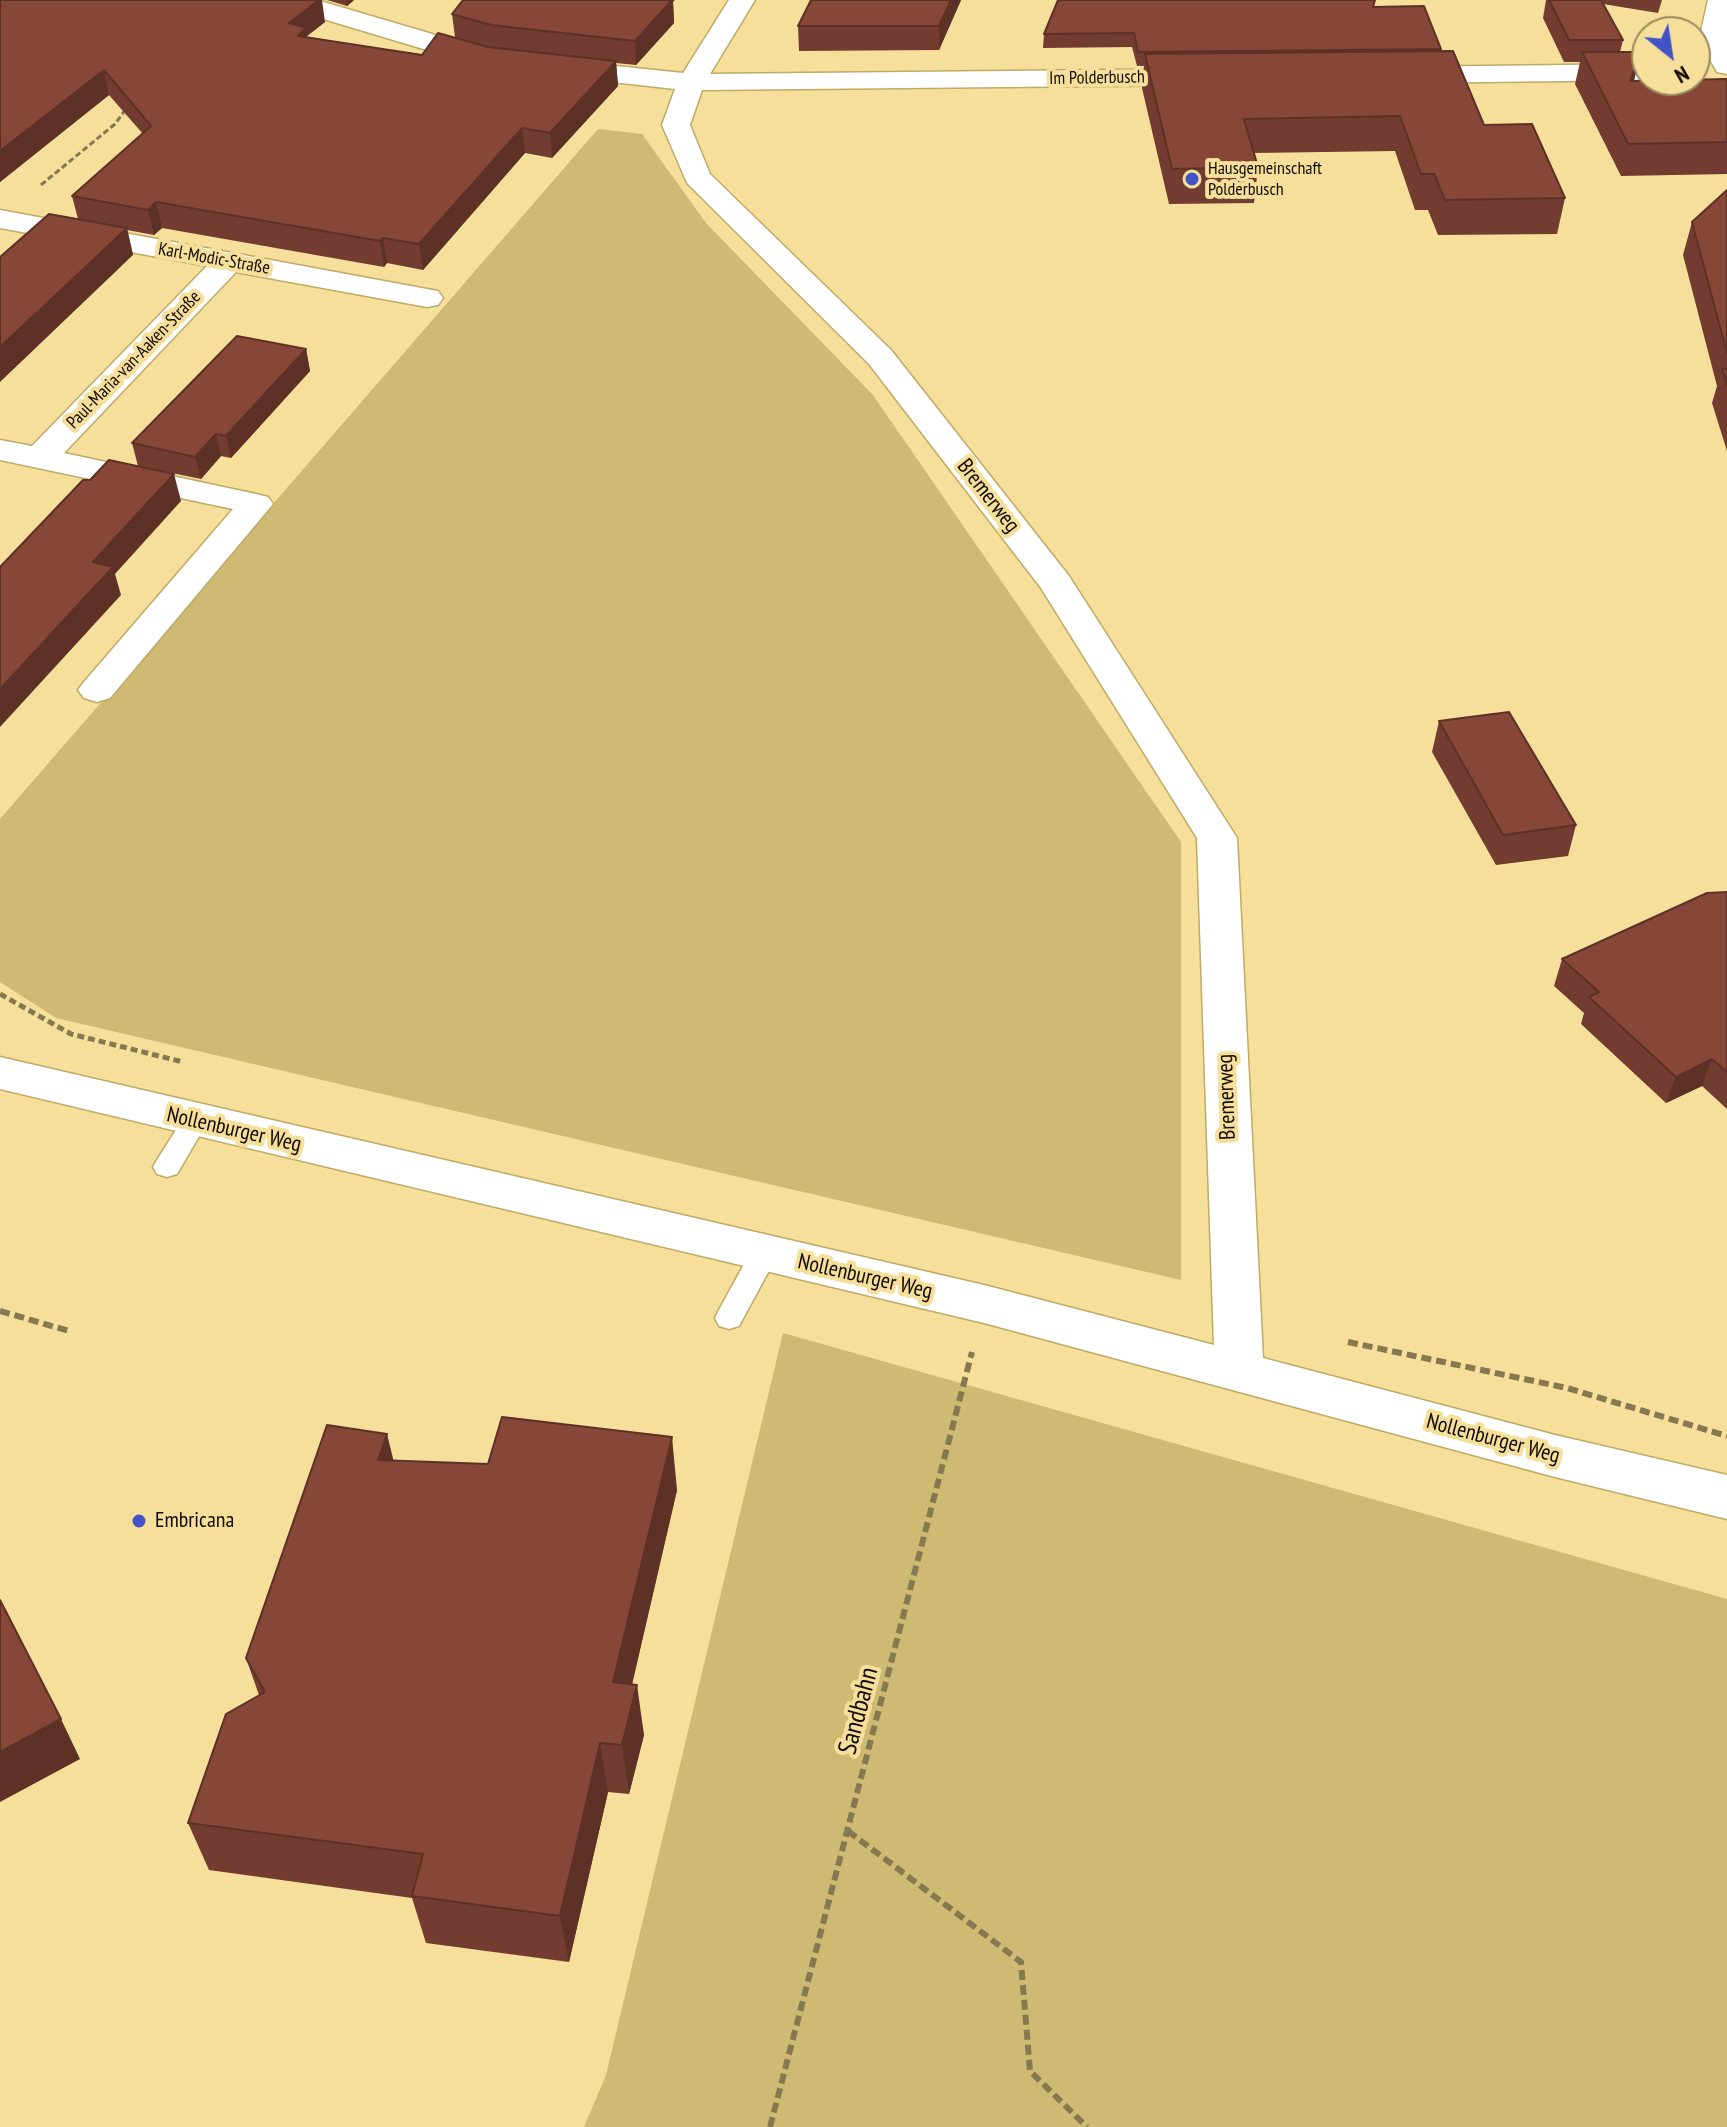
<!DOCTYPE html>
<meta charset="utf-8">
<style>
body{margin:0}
#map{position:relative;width:1727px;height:2127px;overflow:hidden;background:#f5df9a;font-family:"PT Sans Narrow",sans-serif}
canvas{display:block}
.north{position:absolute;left:1631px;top:16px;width:80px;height:80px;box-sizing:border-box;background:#f5df9a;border:2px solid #9a8a5c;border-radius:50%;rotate:150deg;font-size:22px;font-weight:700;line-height:32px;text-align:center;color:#120a00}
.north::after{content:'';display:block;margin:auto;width:28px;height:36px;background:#4352c6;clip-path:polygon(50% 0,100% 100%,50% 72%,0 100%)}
</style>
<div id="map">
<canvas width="1727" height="2127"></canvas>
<div class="north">N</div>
</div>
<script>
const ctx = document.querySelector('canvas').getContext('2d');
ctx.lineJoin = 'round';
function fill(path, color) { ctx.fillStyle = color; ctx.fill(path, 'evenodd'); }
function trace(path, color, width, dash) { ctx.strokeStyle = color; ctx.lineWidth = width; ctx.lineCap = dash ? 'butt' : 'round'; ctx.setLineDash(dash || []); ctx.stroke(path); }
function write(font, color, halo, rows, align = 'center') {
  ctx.font = font + ' "PT Sans Narrow",sans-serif'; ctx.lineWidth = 8; ctx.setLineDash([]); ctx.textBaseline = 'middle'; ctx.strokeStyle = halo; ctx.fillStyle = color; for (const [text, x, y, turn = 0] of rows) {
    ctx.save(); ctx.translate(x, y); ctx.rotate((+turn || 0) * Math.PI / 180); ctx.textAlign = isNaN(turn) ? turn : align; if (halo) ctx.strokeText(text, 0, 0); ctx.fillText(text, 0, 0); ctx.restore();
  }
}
fill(new Path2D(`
 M598,129L642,134L706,223L873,395L1181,842V1280L56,1018L0,982V819Z
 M783,1333L1727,1599V2127H584L606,2075Z`), '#cfba74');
const lane = new Path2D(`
 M195,1111L204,1114L208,1121L204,1128L177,1174L167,1177L157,1174L153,1167L157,1160L186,1114Z
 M764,1243L774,1246L778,1254L739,1326L729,1329L719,1326L715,1318L719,1310L754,1246Z`);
const street = new Path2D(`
 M276,0H317L500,54L504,60L500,66H480L280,6Z
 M729,0H755L710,74L1205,69L1215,71L1219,77L1215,83L1205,85L702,90L690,125L710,174L891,350L1069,576L1237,838L1263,1358L1555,1435L1727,1475V1519L1555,1477L984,1323L0,1089V1057L984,1285L1214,1345L1197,838L1041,588L869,364L687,183L662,125L675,89L558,76L548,74L544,68L548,62L558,60L683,73Z
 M1708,0H1727V74L1717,72L1699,40Z
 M1647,64V80L1401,83L1391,81L1387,75L1391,69L1401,67Z
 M0,210L427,289L438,291L443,298L438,305L427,307L236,272L64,453L256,494L268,497L273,504L110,698L97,702L84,698L78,690L84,682L233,509L0,460V440L32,446L207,266L0,228Z`);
trace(lane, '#bfaa66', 3);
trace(street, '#bfaa66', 3);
trace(new Path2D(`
 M41,185L115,124L126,109`), '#877850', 3, [6, 3]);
trace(new Path2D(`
 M0,994L71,1034L183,1062`), '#877850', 5, [7, 4]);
trace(new Path2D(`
 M0,1311L69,1331
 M1348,1342L1567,1388L1727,1436
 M848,1831L1021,1962L1030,2071L1087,2127
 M770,2127L972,1352`), '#877850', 6, [10, 5]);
fill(lane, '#fff');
fill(street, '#fff');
fill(new Path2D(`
 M0,0L325,22L307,36V37L422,55L455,37L452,14L673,2L674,23L636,65L616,63L618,86L552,158L525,153L423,270L387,263L384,267L162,228L154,235L127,230L133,255L78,219L72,196L143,134L109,95L0,182Z
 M327,0H354L347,6Z
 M961,0L939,50L799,51L798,26Z
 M1546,0H1662L1658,13L1603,4L1623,40L1620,52L1640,56L1634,81L1727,79V174L1621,176L1575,84L1580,62H1564L1543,18Z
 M1375,7L1441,49V51L1484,125L1565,198L1557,234L1438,235L1428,210H1415L1395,151L1254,153L1258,167L1254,203L1169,204L1142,88L1144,66H1137L1132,47L1043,48L1044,34Z
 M1727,190V451L1712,403L1717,386L1683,255L1692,222Z
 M306,349L310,371L231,458L221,456L201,479L138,466L132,443Z
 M1439,721L1576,825L1568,856L1496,865L1432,752Z
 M1727,892V1109L1702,1086L1666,1103L1581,1024L1584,1013L1554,986L1562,959Z
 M393,1460L677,1490L632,1684L644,1735L629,1794L608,1792L569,1962L426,1943L412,1898L209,1870L188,1823L259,1695L246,1658Z`), '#733c30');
fill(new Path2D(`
 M319,0H322L325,22L307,36L310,52L289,23Z
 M346,0H354L347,6Z
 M659,0H675L673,2L674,23L636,65L635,41Z
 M951,0H961L939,50V26Z
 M1640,56L1632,87L1630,81Z
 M616,61L618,86L552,158L550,133Z
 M104,70L109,95L0,182V151Z
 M522,128L525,153L423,270L419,244Z
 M156,202L162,228L154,235L148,210Z
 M127,228L133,255L0,382V347Z
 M383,238L387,263L384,267L380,241Z
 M306,349L310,371L231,458L226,436Z
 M216,434L221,456L201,479L195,457Z
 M174,474L181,501L115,574L121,595L0,727V689L93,562Z
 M1712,1059L1702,1086L1666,1103L1676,1077Z
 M387,1434L400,1487L378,1460Z
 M672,1437L677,1490L621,1732L613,1682Z
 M637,1685L644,1735L629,1794L622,1745Z
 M61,1719L80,1759L0,1802V1752Z
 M600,1743L608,1792L569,1962L560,1916Z`), '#5e3127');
const building = new Path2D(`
 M0,0H319L289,23L306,28L298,36L422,55L438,33L488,47L616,61L550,133L522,128L419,244L383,238L380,241L156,202L148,210L72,196L151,126L104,70L0,151Z
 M463,0H672L635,41L491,25L452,14Z
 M811,0H951L939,26H798Z
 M1058,0H1375L1373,7L1424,6L1441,49L1138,52L1134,33L1044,34Z
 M1549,0H1601L1623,40H1569Z
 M1453,51L1484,125L1532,124L1565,198L1445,200L1434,174H1421L1400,116L1244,119L1258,167L1172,169L1145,54Z
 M1582,52H1637L1640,56L1630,81L1727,79V142L1628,144Z
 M1727,190V353L1692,222Z
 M49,214L127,228L0,347V257Z
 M237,336L306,349L226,436L216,434L195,457L132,443Z
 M1722,369H1727V385Z
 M109,460L174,474L93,562L113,567L0,689V567L83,480H90Z
 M1509,712L1576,825L1503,835L1439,721Z
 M1727,892V1072L1712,1059L1676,1077L1589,997L1599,992L1562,959L1707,893Z
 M502,1417L672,1437L613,1682L637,1685L622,1745L600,1743L560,1916L412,1896L423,1854L188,1823L226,1714L265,1692L246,1658L327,1425L387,1434L378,1460L488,1464Z
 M0,1600L61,1719L0,1752Z`);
fill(building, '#864638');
trace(building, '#5e3127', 2);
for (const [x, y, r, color] of [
 [1192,179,8,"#4352c6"],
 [139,1521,8,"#4352c6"]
]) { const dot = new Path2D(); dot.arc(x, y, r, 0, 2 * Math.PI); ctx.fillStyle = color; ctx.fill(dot); trace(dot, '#f5df9a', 3); }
write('18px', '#120a00', '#f5df9a', [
 ["Im Polderbusch",1097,78,-1],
 ["Karl-Modic-Straße",214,259,10],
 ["Paul-Maria-van-Aaken-Straße",134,360,-46]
]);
write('18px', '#120a00', '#f5df9a', [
 ["Hausgemeinschaft",1208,169],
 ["Polderbusch",1208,190]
], 'left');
write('22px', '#120a00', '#f5df9a', [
 ["Bremerweg",988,496,52],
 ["Bremerweg",1227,1097,-92],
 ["Nollenburger Weg",234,1130,13],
 ["Nollenburger Weg",865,1277,13],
 ["Nollenburger Weg",1493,1439,15]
]);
write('22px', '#120a00', '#f5df9a', [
 ["Embricana",155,1521]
], 'left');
write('26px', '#120a00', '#f5df9a', [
 ["Sandbahn",859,1711,-75]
]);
</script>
